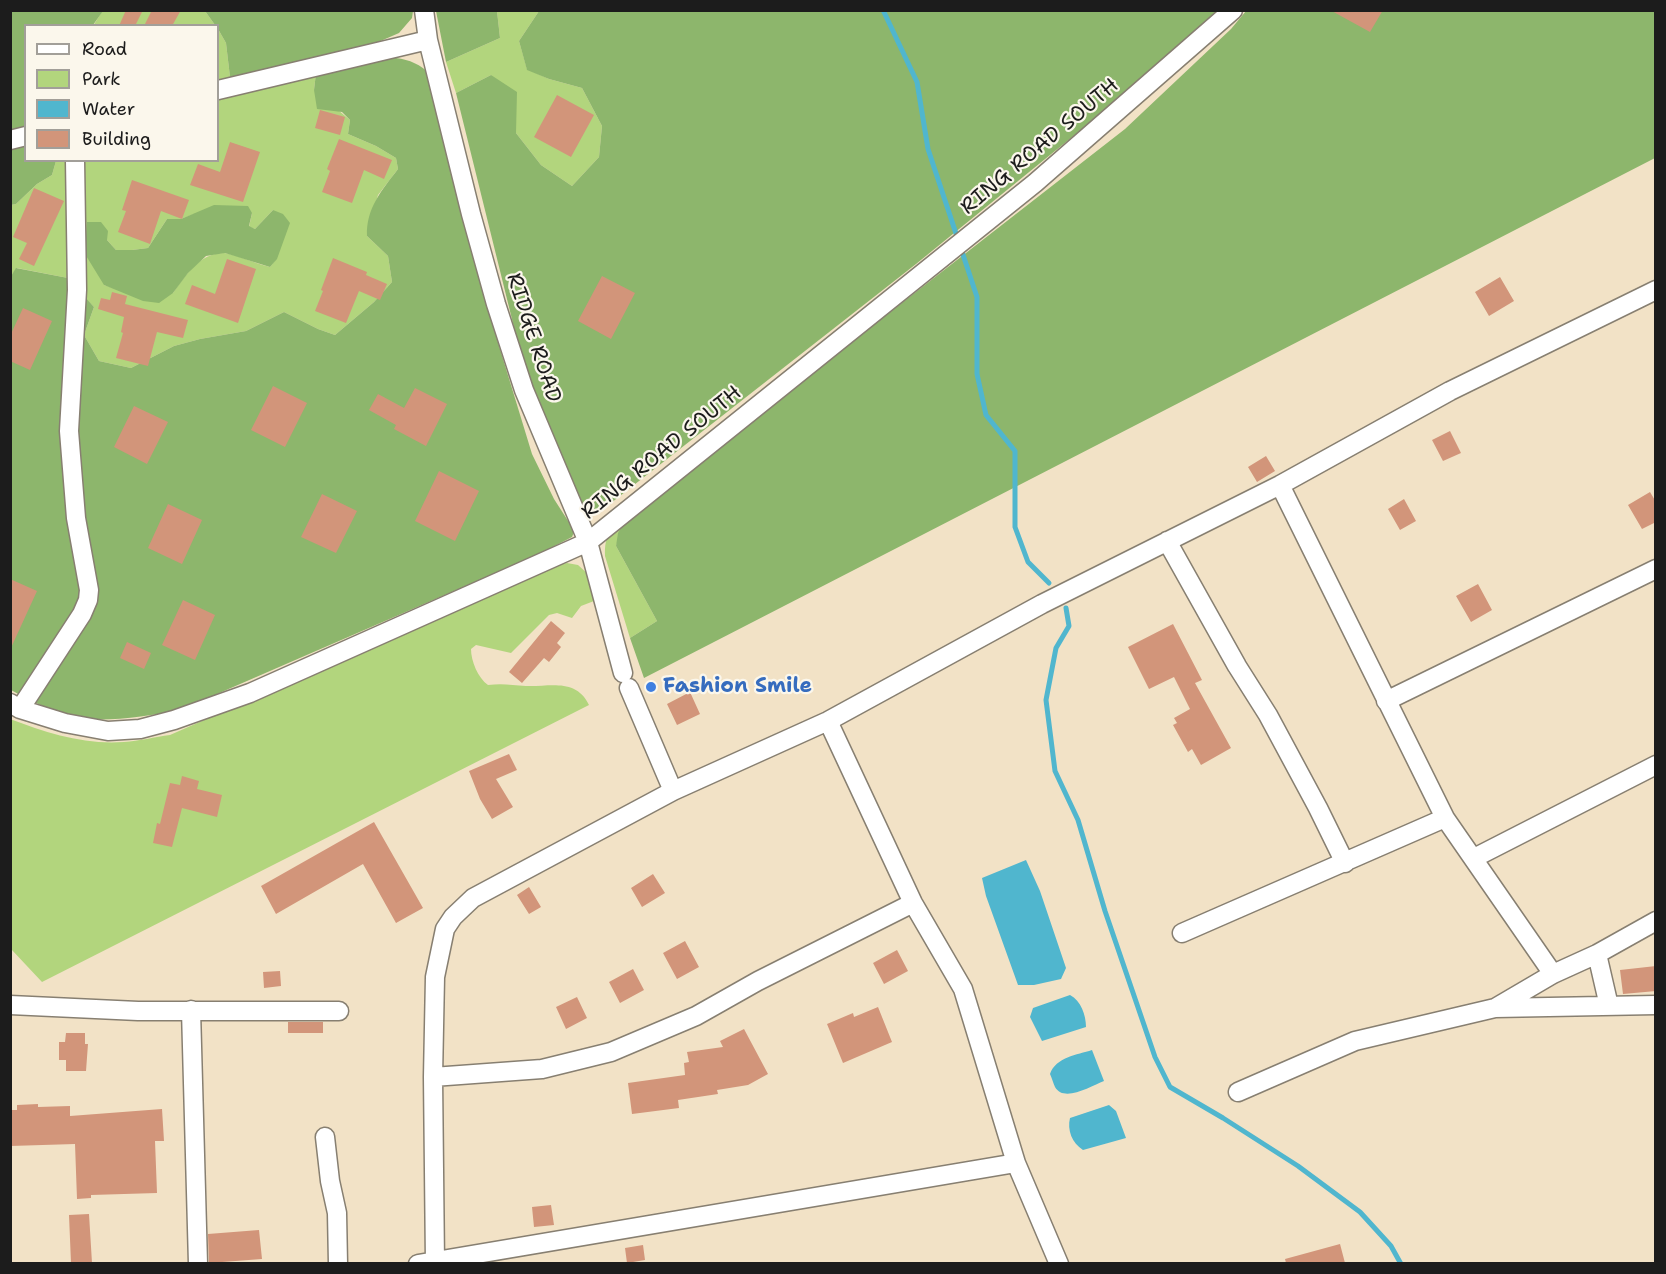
<!DOCTYPE html>
<style>
body{margin:0}
#map{position:relative;width:1666px;height:1274px;overflow:hidden;background:#f2e2c6;font-family:"Shantell Sans",sans-serif}
canvas{display:block}
.frame{position:absolute;inset:0;border:12px solid #1c1c1c;pointer-events:none}
.legend{position:absolute;left:24px;top:24px;width:195px;height:138px;box-sizing:border-box;background:#fbf7ec;border:2px solid #a29f99;margin:0;padding:8px 10px;list-style:none;font-size:18px;color:#1c1c1c}
.legend li{display:flex;align-items:center;gap:12px;height:30px}
.legend b{width:30px;border:2px solid #a29f99}
</style>
<div id="map">
<canvas width="1666" height="1274"></canvas>
<div class="frame"></div>
<ul class="legend">
<li><b style="height:8px;background:#fff"></b>Road</li>
<li><b style="height:16px;background:#b2d57d"></b>Park</li>
<li><b style="height:16px;background:#50b6ce"></b>Water</li>
<li><b style="height:16px;background:#d2957a"></b>Building</li>
</ul>
</div>
<script>
const ctx = document.querySelector('canvas').getContext('2d');
ctx.lineJoin = 'round';
function fill(path, color) { ctx.fillStyle = color; ctx.fill(path, 'evenodd'); }
function trace(path, color, width, dash) { ctx.strokeStyle = color; ctx.lineWidth = width; ctx.lineCap = dash ? 'butt' : 'round'; ctx.setLineDash(dash || []); ctx.stroke(path); }
function write(font, color, halo, rows, align = 'center') {
  ctx.font = font + ' "Shantell Sans",sans-serif'; ctx.lineWidth = 4.5; ctx.setLineDash([]); ctx.textBaseline = 'middle'; ctx.strokeStyle = halo; ctx.fillStyle = color; for (const [text, x, y, turn = 0] of rows) {
    ctx.save(); ctx.translate(x, y); ctx.rotate((+turn || 0) * Math.PI / 180); ctx.textAlign = isNaN(turn) ? turn : align; if (halo) ctx.strokeText(text, 0, 0); ctx.fillText(text, 0, 0); ctx.restore();
  }
}
fill(new Path2D(`
 M103,10L205,11L215,25L93,26Z
 M497,11H539L519,41L527,69L549,79L582,88L602,126L599,157L572,186L541,165L516,133L491,75L456,93L446,62L500,38Z
 M218,29L226,43L230,77L218,80Z
 M316,73L314,90L350,120L348,134L376,146L396,158L398,169L378,195L367,236L388,256L392,282L374,302L335,335L318,329L284,312L246,331L200,339L174,346L131,368L99,361L84,335L94,307L79,291V161L218,160V98ZM273,210C279,232 286,249 270,267C257,264 235,254 224,253C199,253 186,275 173,293L120,290L104,285L107,231V240L116,250H132L148,248L167,219H181L194,214L252,213L249,227L255,229Z
 M56,161H69L71,228L68,278L17,268L11,276V205L16,204L37,184L52,175Z
 M626,518L616,546L657,621L630,638L605,556C604,534 611,531 626,518Z
 M567,563L578,565L589,575L594,601L581,606L572,618L557,613L549,615L511,653L476,645L471,649C471,661 478,678 488,685C502,683 512,685 526,686C550,687 576,678 589,705L42,982L11,949L10,719C47,733 84,745 124,742C139,741 155,737 170,735L557,565Z`), '#b2d57d');
fill(new Path2D(`
 M10,11H103L93,25L26,26L25,128L10,131Z
 M205,11H413L412,18L399,33L376,43L230,77L226,43L218,29V26L215,25Z
 M436,11H497L500,38L446,62Z
 M539,11H1217L1157,68L916,264L602,510L594,512L586,510L574,492L530,392L456,93L491,75L517,92L516,133L541,165L572,186L599,157L602,126L582,88L549,79L527,70L519,41Z
 M1246,11H1655V158L644,678L630,638L657,621L616,546L618,533L626,518L1125,129L1231,29Z
 M396,58C410,60 420,64 431,75L482,290L532,454L554,499L572,527L574,532L572,537L539,554L178,711C151,715 106,723 80,718C55,713 33,702 11,690V276L16,268L68,278L94,307L84,335L99,361L131,368L174,346L200,339L246,331L284,312L318,329L335,335L374,302L392,282L388,256L367,236C366,208 382,190 398,169L396,158L376,146L348,134L350,120L342,112L317,109L314,90L316,73L372,59Z
 M25,141L26,160L56,161L52,175L37,184L16,204L11,205L10,145Z
 M214,205L248,206L252,213L249,226L255,229L273,210L283,214L290,223L277,259L270,267L225,253L206,256L188,273L173,293L159,303L143,301L104,285L85,254L87,222H101L108,231L107,240L116,250H132L148,248L167,219H181Z`), '#8db66c');
fill(new Path2D(`
 M1026,860L1040,891L1066,968L1061,979L1034,985H1018L986,896L982,878Z
 M1070,995C1081,1001 1086,1015 1086,1027L1042,1041L1030,1017L1033,1008Z
 M1092,1050L1104,1081C1091,1086 1064,1103 1055,1087C1053,1083 1052,1078 1050,1074C1056,1057 1077,1055 1092,1050Z
 M1109,1105L1116,1111L1126,1138L1083,1150C1072,1143 1067,1130 1070,1118Z`), '#50b6ce');
trace(new Path2D(`
 M883,10L917,82L928,149L977,297V374L986,415L1015,451V527L1028,562L1049,583
 M1066,608L1069,626L1056,648L1046,700L1055,771L1078,820L1105,911L1155,1057L1170,1087L1223,1118L1298,1166L1360,1212L1391,1246L1401,1264`), '#50b6ce', 5);
fill(new Path2D(`
 M126,10H143L135,26H119Z
 M152,10H181L172,26H144Z
 M1330,10H1383L1370,32Z
 M557,95L594,115L571,157L534,137Z
 M320,110L345,117L340,135L315,128Z
 M339,139L392,160L384,179L364,170L352,203L322,192L330,171L327,169Z
 M230,142L260,152L243,202L190,185L198,164L220,172Z
 M132,180L189,200L182,219L161,211L150,244L118,232L126,211L122,210Z
 M34,188L64,201L34,266L19,259L27,243L13,237Z
 M333,258L367,272L366,275L387,284L380,300L359,291L346,323L315,311L323,291L321,290Z
 M227,259L256,269L238,323L185,304L192,285L215,294Z
 M602,276L635,293L611,339L578,321Z
 M1500,277L1514,301L1489,316L1475,292Z
 M112,292L127,296L125,304L188,320L183,338L157,332L148,366L116,358L123,333L121,332L124,317L98,309L101,298L110,300Z
 M23,308L52,321L30,370L10,361V336Z
 M273,386L307,403L285,447L251,430Z
 M415,388L447,404L426,446L394,429L396,425L369,410L378,394L404,408Z
 M134,406L168,422L147,464L114,447Z
 M1450,431L1461,453L1443,461L1432,440Z
 M1266,456L1275,471L1257,482L1248,467Z
 M439,471L479,491L455,541L415,521Z
 M1650,492L1656,502V522L1642,529L1628,505Z
 M322,494L357,511L336,553L301,537Z
 M1404,499L1416,521L1400,530L1388,509Z
 M168,504L202,520L182,564L148,548Z
 M10,579L37,591L10,650Z
 M1478,584L1492,610L1471,622L1456,596Z
 M183,600L215,615L195,660L162,645Z
 M551,621L565,633L557,643L561,647L549,662L544,658L522,683L509,672Z
 M1173,624L1202,680L1195,683L1231,748L1201,765L1192,749L1188,752L1173,725L1177,723L1174,718L1190,709L1174,677L1149,689L1128,647Z
 M127,642L151,653L144,669L120,658Z
 M690,692L700,714L677,725L667,704Z
 M509,754L517,770L496,779L513,807L492,819L480,799L469,771Z
 M182,776L199,781L197,789L222,795L217,817L182,808L172,847L153,843L157,823L160,824L170,783L180,785Z
 M374,822L423,908L396,923L363,864L276,914L261,886Z
 M653,874L665,893L642,907L631,888Z
 M529,887L541,907L529,914L517,895Z
 M685,941L699,967L677,979L663,953Z
 M897,950L908,971L884,984L873,963Z
 M1656,966V991L1623,994L1620,970Z
 M633,969L644,990L620,1003L609,982Z
 M280,971L281,986L264,988L263,972Z
 M577,997L587,1018L566,1029L556,1007Z
 M878,1007L892,1042L843,1063L827,1024L853,1013L854,1017Z
 M288,1022H323V1033H288Z
 M744,1029L768,1074L748,1085L717,1090L718,1094L678,1100L679,1108L632,1114L628,1083L685,1075L684,1063L689,1062L687,1052L723,1047L720,1041Z
 M66,1033H85V1044H88L86,1071H66V1060H59V1042H65Z
 M38,1104V1107L70,1106V1116L162,1109L164,1141H155L157,1193L91,1195V1198L77,1199L75,1144L10,1146V1110H17V1105Z
 M551,1205L554,1225L534,1227L532,1207Z
 M89,1214L92,1263H71L69,1215Z
 M259,1230L262,1259L209,1263L208,1234Z
 M1340,1244L1345,1263H1286L1285,1259Z
 M643,1245L645,1260L627,1263L625,1248Z`), '#d2957a');
const minor = new Path2D(`
 M424,10L428,40L471,214L496,304L524,390L588,542L623,673
 M218,90L428,40
 M10,140L26,136
 M1280,485L1445,818L1553,974
 M1167,541L1237,666L1268,715L1318,808L1345,863
 M629,688L673,791
 M1386,701L1656,569
 M10,703L20,709L65,723L108,731L140,729L174,720L250,693L588,542L1035,183L1233,10
 M20,709L82,614L88,600L89,590L76,518L69,431L77,290L75,160
 M828,721L913,903L963,989L1016,1163L1059,1264
 M1474,858L1656,765
 M1656,921L1597,954L1553,974L1495,1008L1656,1005
 M1182,933L1445,818
 M1597,954L1609,1006
 M10,1005L138,1011H339
 M191,1010L198,1264
 M433,1077L542,1069L611,1052L696,1016L758,981L913,903
 M1238,1092L1355,1041L1495,1008
 M325,1137L330,1181L337,1213L338,1264
 M418,1264L1016,1163
 M435,1264L433,1077L435,977L445,929L453,917L473,898L673,791L828,721L1042,604L1280,485L1450,391L1656,290`);
trace(minor, '#877f71', 21);
trace(minor, '#fff', 18);
for (const [x, y, r, color] of [
 [651,687,6,"#3f7fe0"]
]) { const dot = new Path2D(); dot.arc(x, y, r, 0, 2 * Math.PI); ctx.fillStyle = color; ctx.fill(dot); trace(dot, '#fbf7ec', 2); }
write('21px', '#1c1c1c', '#fbf7ec', [
 ["RING ROAD SOUTH",1040,147,-40],
 ["RIDGE ROAD",533,338,72],
 ["RING ROAD SOUTH",662,453,-39]
]);
write('bold 21px', '#366cbe', '#fbf7ec', [
 ["Fashion Smile",663,687]
], 'left');
</script>
